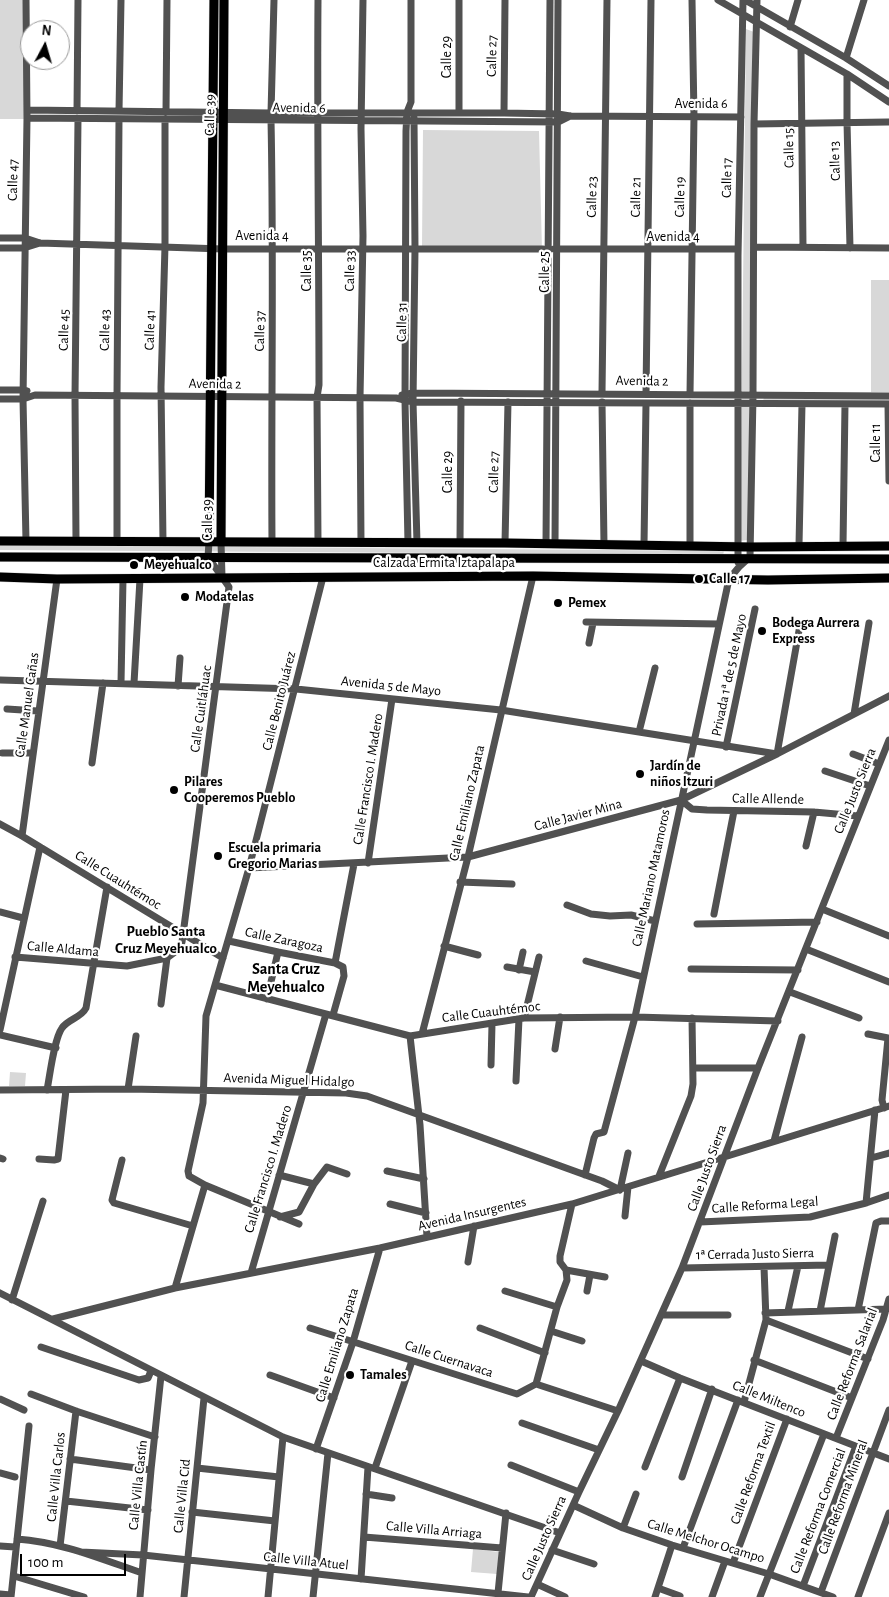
<!DOCTYPE html>
<meta charset="utf-8">
<style>
body{margin:0}
#map{position:relative;width:889px;height:1597px;overflow:hidden;background:#fff;font-family:"Alegreya Sans",sans-serif}
canvas{display:block}
.north{position:absolute;left:20px;top:20px;width:50px;height:50px;box-sizing:border-box;background:#fff;border:1px solid #999;border-radius:50%;rotate:6deg;font-size:14px;font-weight:700;line-height:20px;text-align:center;color:#000}
.north::after{content:'';display:block;margin:auto;width:18px;height:22px;background:#000;clip-path:polygon(50% 0,100% 100%,50% 72%,0 100%)}
.scale{position:absolute;left:20px;top:1554px;width:106px;height:22px;box-sizing:border-box;border:2px solid #000;border-top:0;padding-left:6px;font-size:15px;line-height:18px;white-space:nowrap;color:#000;-webkit-text-stroke:4px #fff;paint-order:stroke}
</style>
<div id="map">
<canvas width="889" height="1597"></canvas>
<div class="north">N</div>
<div class="scale">100 m</div>
</div>
<script>
const ctx = document.querySelector('canvas').getContext('2d');
ctx.lineJoin = 'round';
function fill(path, color) { ctx.fillStyle = color; ctx.fill(path, 'evenodd'); }
function trace(path, color, width, dash) { ctx.strokeStyle = color; ctx.lineWidth = width; ctx.lineCap = dash ? 'butt' : 'round'; ctx.setLineDash(dash || []); ctx.stroke(path); }
function write(font, color, halo, rows, align = 'center') {
  ctx.font = font + ' "Alegreya Sans",sans-serif'; ctx.lineWidth = 4.5; ctx.setLineDash([]); ctx.textBaseline = 'middle'; ctx.strokeStyle = halo; ctx.fillStyle = color; for (const [text, x, y, turn = 0] of rows) {
    ctx.save(); ctx.translate(x, y); ctx.rotate((+turn || 0) * Math.PI / 180); ctx.textAlign = isNaN(turn) ? turn : align; if (halo) ctx.strokeText(text, 0, 0); ctx.fillText(text, 0, 0); ctx.restore();
  }
}
fill(new Path2D(`
 M0,0H24L25,119H0Z
 M746,29L754,32L748,540L740,541Z
 M423,130L539,131L542,251L422,246Z
 M871,280H889V392H871Z
 M764,397H889V403L763,402Z
 M0,545L724,551L723,555L0,550Z
 M10,1072L26,1073L25,1086H9Z
 M473,1549L499,1552L497,1574L471,1572Z`), '#d8d8d8');
const major = new Path2D(`
 M0,541L505,543L751,547L889,546
 M209,542L214,0
 M221,542L224,0
 M0,557L889,559
 M0,577L57,579L533,576L768,580L889,578`);
trace(major, '#dbdbdb', 10);
trace(new Path2D(`
 M718,0L847,74L889,102
 M745,0L846,58L889,86
 M790,27L798,0
 M801,48L803,247
 M846,58L864,0
 M847,74V122L850,248
 M27,110L271,113H504L558,114L570,116L741,117
 M77,111L78,0
 M119,111L121,0
 M166,112L167,0
 M271,113L274,0
 M459,113V0
 M504,113L505,0
 M27,118L558,122L570,116
 M414,118L415,249L413,402L417,543
 M271,120C274,261 271,402 272,542
 M754,124L888,122
 M0,238H25L40,243L223,249H543
 M754,247L889,248
 M0,248H24L40,243
 M554,249H738
 M0,390H23L27,391
 M602,393L607,0
 M646,394L651,0
 M690,394L694,116L692,0
 M402,395L413,393L889,396
 M0,399H23L35,395L396,398L413,402L889,404
 M602,402L604,545
 M888,404L889,481
 M26,541L23,399L27,118L26,0
 M76,541L75,396L78,119
 M117,541V396L119,119
 M163,542L161,387L165,246V119
 M221,542L222,577
 M318,542L317,397L319,385C319,256 317,128 318,0
 M361,543L360,398L363,236L361,129L363,0
 M408,543L405,401L406,131L407,112L411,102V0
 M460,543L461,401
 M505,543L508,402
 M546,543L550,0
 M555,544L558,0
 M644,545L646,403
 M799,545L802,404
 M690,546V403
 M843,546L845,404
 M738,562V256L743,0
 M586,622L719,624
 M589,643L593,623
 M0,680L296,689L501,710L777,754L800,625
 M121,683L123,579
 M134,683L140,579
 M178,686L180,658
 M7,709L38,711
 M854,714L869,623
 M639,732L655,668
 M726,747L755,609
 M2,753H33
 M853,754L879,764
 M92,763L103,683
 M825,771L870,786
 M681,800L692,809L707,810L814,812L858,816
 M0,824L22,836L223,958
 M22,836L57,579
 M806,846L814,812
 M368,863L392,699
 M249,868L468,857L681,800L777,754L889,696
 M460,882L512,884
 M567,905L591,914L610,916L631,915L655,921
 M822,909L889,936
 M0,912L23,918
 M714,914L734,811
 M697,924L817,922
 M229,941L278,952L335,963
 M444,946L478,955
 M806,949L889,982
 M15,957L127,966L167,958L179,949L182,942L229,587L208,557L209,542
 M586,961L643,977
 M507,967L535,972
 M691,969L798,970
 M519,970L523,952
 M215,985L410,1036L524,1018L635,1017L778,1021
 M790,992L859,1018
 M267,999L278,952
 M161,1004L167,958
 M333,1015L344,976L343,967L335,963L354,864
 M524,1018L539,957
 M0,1030L40,847
 M422,1034L468,857L533,576
 M868,1034L888,1038
 M0,1035L56,1048
 M410,1036L420,1125L427,1237
 M555,1049L560,1017
 M491,1065L492,1024
 M693,1068H758
 M516,1081L519,1019
 M128,1089L136,1036
 M0,1090L128,1089L346,1093L367,1096L602,1181L620,1190L628,1153
 M47,1090C50,1075 54,1039 62,1028C68,1019 81,1018 86,1008L107,887
 M884,1108L882,1100L888,1038L889,1039
 M774,1141L802,1037
 M0,1158L3,1159
 M871,1158L889,1153
 M39,1159L54,1160L58,1159L66,1090
 M122,1160L112,1200L114,1203L193,1226
 M387,1171L424,1179
 M279,1175L314,1184L327,1167L347,1174
 M585,1175L594,1138L596,1134L604,1132L635,1017L729,579L739,567L750,557L753,395L754,124L757,0
 M659,1176L691,1096L693,1084L692,1018
 M205,1185L299,1224
 M866,1203L875,1110
 M390,1204L426,1213
 M625,1216L628,1187
 M280,1217L299,1212L314,1184
 M700,1222L810,1217L866,1203L889,1195
 M468,1262L474,1226
 M682,1268L829,1265
 M566,1270L605,1277
 M251,1273L326,1014
 M175,1288L205,1185L189,1176L188,1171L203,1103L206,1016L249,868L323,577
 M505,1291L557,1307
 M587,1291L590,1275
 M0,1293L283,1437L560,1533
 M12,1300L43,1201
 M858,1310L876,1223L881,1221H889
 M788,1311L798,1266
 M820,1311L835,1236
 M765,1313L887,1309
 M661,1315H728
 M53,1319L175,1288L380,1248L572,1204L889,1106
 M766,1320L868,1359
 M310,1328L517,1394L536,1384
 M480,1328L545,1353
 M551,1331L582,1341
 M41,1347L139,1380L148,1378L151,1371
 M754,1360L852,1398
 M641,1361L680,1378L889,1459
 M270,1375L334,1398
 M536,1384L557,1307L567,1280L566,1270L560,1262V1256L572,1204
 M536,1384L618,1411
 M31,1394L76,1411L155,1437
 M0,1399L24,1410
 M744,1402L766,1320L764,1267
 M522,1423L599,1450
 M836,1438L883,1320L889,1299
 M316,1449L353,1342L380,1248
 M70,1459L151,1470
 M511,1465L579,1492
 M645,1467L680,1378
 M197,1468L279,1477
 M375,1468L412,1361
 M0,1473L15,1477
 M682,1477L712,1389
 M366,1494L392,1498
 M66,1501L148,1510
 M573,1505L623,1528L672,1545L769,1574L833,1597
 M192,1512L275,1521
 M623,1528L636,1494
 M364,1537L502,1548
 M17,1539C61,1542 101,1559 142,1573
 M0,1546L15,1547
 M60,1546L76,1411
 M683,1548L738,1400
 M552,1550L594,1564
 M81,1552L143,1555L528,1597
 M733,1563L787,1419
 M14,1576L84,1597
 M361,1579L368,1467
 M537,1584L565,1597
 M803,1586L856,1446
 M658,1588L680,1596
 M821,1592L889,1410
 M498,1593L506,1513
 M0,1594L11,1595
 M11,1597L29,1426
 M140,1597L151,1470L161,1376
 M184,1597L204,1398
 M268,1597L283,1437
 M313,1597L328,1453
 M531,1597L579,1492L618,1411L682,1268L758,1068L889,740
 M655,1597L672,1545
 M712,1597L725,1561
 M760,1597L824,1434
 M858,1597L889,1513`), '#515151', 7);
trace(major, '#000', 9);
for (const [x, y, r, color] of [
 [134,565,5,"#000"],
 [699,579,5,"#000"],
 [185,597,5,"#000"],
 [558,603,5,"#000"],
 [762,631,5,"#000"],
 [640,774,5,"#000"],
 [174,790,5,"#000"],
 [218,856,5,"#000"],
 [350,1375,5,"#000"]
]) { const dot = new Path2D(); dot.arc(x, y, r, 0, 2 * Math.PI); ctx.fillStyle = color; ctx.fill(dot); trace(dot, '#fff', 2); }
write('14px', '#000', '#fff', [
 ["Calle 27",492,56,-89],
 ["Calle 29",447,57,-90],
 ["Avenida 6",701,104],
 ["Avenida 6",299,108,1],
 ["Calle 39",210,115,-89],
 ["Calle 15",789,148,-91],
 ["Calle 13",835,161,-92],
 ["Calle 17",727,178,-89],
 ["Calle 47",13,180,-89],
 ["Calle 23",592,197,-89],
 ["Calle 21",636,197,-89],
 ["Calle 19",680,197,-89],
 ["Avenida 4",262,236],
 ["Avenida 4",673,237],
 ["Calle 35",307,271,-90],
 ["Calle 33",350,271,-89],
 ["Calle 25",545,272,-90],
 ["Calle 31",402,322,-89],
 ["Calle 45",64,330,-89],
 ["Calle 43",105,330,-89],
 ["Calle 41",150,330,-88],
 ["Calle 37",260,331,-89],
 ["Avenida 2",642,381,1],
 ["Avenida 2",215,384,1],
 ["Calle 11",876,443,-90],
 ["Calle 29",448,472,-90],
 ["Calle 27",494,472,-89],
 ["Calle 39",208,520,-90],
 ["Calzada Ermita Iztapalapa",444,563],
 ["Privada 1ª de 5 de Mayo",729,675,-78],
 ["Avenida 5 de Mayo",391,686,6],
 ["Calle Benito Juárez",279,701,-76],
 ["Calle Manuel Cañas",27,705,-82],
 ["Calle Cuitláhuac",201,709,-82],
 ["Calle Francisco I. Madero",368,779,-81],
 ["Calle Justo Sierra",855,791,-68],
 ["Calle Allende",768,799,1],
 ["Calle Emiliano Zapata",467,803,-77],
 ["Calle Javier Mina",578,815,-15],
 ["Calle Mariano Matamoros",651,878,-78],
 ["Calle Cuauhtémoc",118,880,32],
 ["Calle Zaragoza",284,940,12],
 ["Calle Aldama",63,949,5],
 ["Calle Cuauhtémoc",491,1012,-7],
 ["Avenida Miguel Hidalgo",289,1080,2],
 ["Calle Justo Sierra",707,1168,-70],
 ["Calle Francisco I. Madero",268,1169,-73],
 ["Calle Reforma Legal",765,1205,-4],
 ["Avenida Insurgentes",472,1214,-13],
 ["1ª Cerrada Justo Sierra",755,1254,-1],
 ["Calle Emiliano Zapata",337,1345,-73],
 ["Calle Cuernavaca",449,1359,18],
 ["Calle Reforma Salarial",852,1364,-69],
 ["Calle Miltenco",769,1399,22],
 ["Calle Reforma Textil",753,1473,-70],
 ["Calle Villa Carlos",56,1477,-84],
 ["Calle Villa Castín",138,1485,-84],
 ["Calle Villa Cid",182,1496,-84],
 ["Calle Reforma Mineral",843,1497,-70],
 ["Calle Reforma Comercial",818,1511,-69],
 ["Calle Villa Arriaga",434,1530,5],
 ["Calle Justo Sierra",544,1538,-66],
 ["Calle Melchor Ocampo",706,1541,17],
 ["Calle Villa Atuel",306,1561,6]
]);
write('bold 14px', '#000', '#fff', [
 ["Meyehualco",144,565],
 ["Calle 17",709,579],
 ["Modatelas",195,597],
 ["Pemex",568,603],
 ["Bodega Aurrera",772,623],
 ["Express",772,639],
 ["Jardín de",650,766],
 ["niños Itzuri",650,782],
 ["Pilares",184,782],
 ["Cooperemos Pueblo",184,798],
 ["Escuela primaria",228,848],
 ["Gregorio Marias",228,864],
 ["Tamales",360,1375]
], 'left');
write('bold 15px', '#000', '#fff', [
 ["Pueblo Santa",166,931],
 ["Cruz Meyehualco",166,948]
]);
write('bold 16px', '#000', '#fff', [
 ["Santa Cruz",286,969],
 ["Meyehualco",286,987]
]);
</script>
